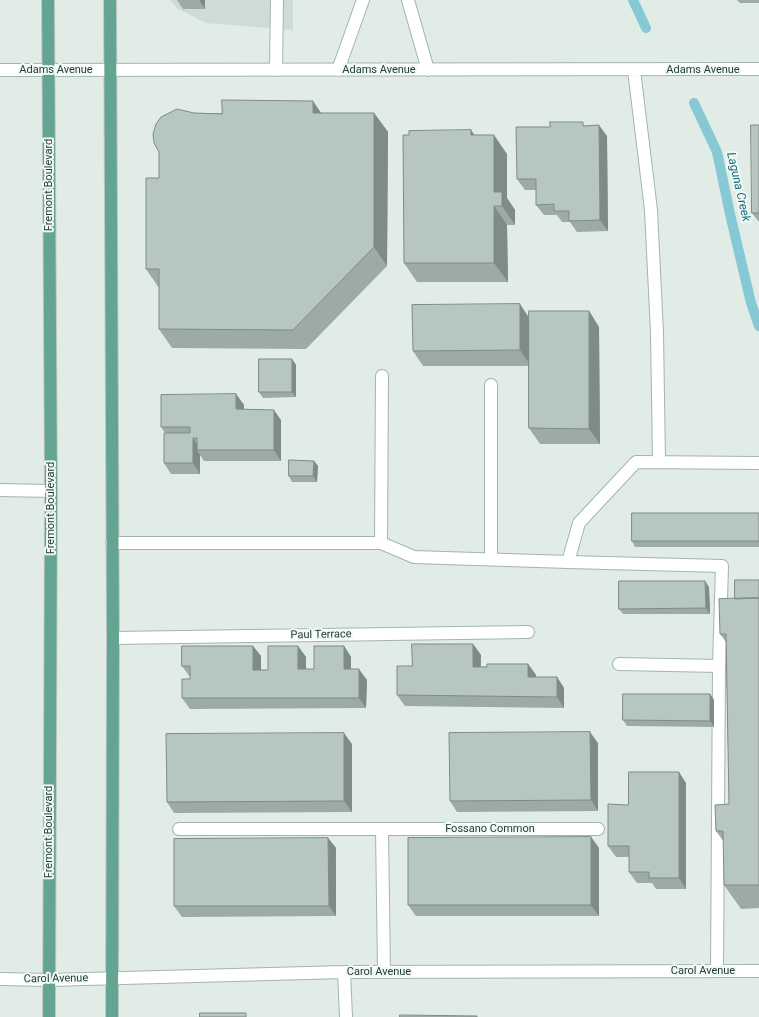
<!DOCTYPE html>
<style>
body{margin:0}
canvas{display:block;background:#e1ece7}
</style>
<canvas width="759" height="1017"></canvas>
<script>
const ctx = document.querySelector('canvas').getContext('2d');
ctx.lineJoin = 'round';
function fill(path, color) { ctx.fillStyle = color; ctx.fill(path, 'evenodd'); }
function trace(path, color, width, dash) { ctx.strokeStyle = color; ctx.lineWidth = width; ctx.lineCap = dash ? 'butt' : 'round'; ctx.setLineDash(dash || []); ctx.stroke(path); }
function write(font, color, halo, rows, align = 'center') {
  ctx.font = font + ' Roboto,sans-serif'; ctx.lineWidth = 4; ctx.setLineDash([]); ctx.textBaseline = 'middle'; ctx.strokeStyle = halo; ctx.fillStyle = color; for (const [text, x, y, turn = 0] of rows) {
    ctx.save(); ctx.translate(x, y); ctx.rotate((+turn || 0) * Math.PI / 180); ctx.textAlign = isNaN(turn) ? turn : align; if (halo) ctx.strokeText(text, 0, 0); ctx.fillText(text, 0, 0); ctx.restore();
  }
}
fill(new Path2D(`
 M170,0H293V30L206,23L178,9Z`), '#cfdcd6');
trace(new Path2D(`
 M633,0L646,28
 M694,103L717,152L730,214L751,303L759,326`), '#86c8d4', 10);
const minor = new Path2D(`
 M408,0L428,70
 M0,70L759,69
 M276,70L277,0
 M338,70L363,0
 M634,70L651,210L657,333L659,462
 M491,385V559
 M0,490L51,491
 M112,543H381L414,557L568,562L579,523L636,462L759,463
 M381,543L382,376
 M568,562L722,566L719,666L619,664
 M113,638L528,632
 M179,829H598
 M382,829L384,972
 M717,971L719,666
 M344,972L346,1017
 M0,979L49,980L344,972L759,971`);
const major = new Path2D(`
 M48,0L51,491L49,1017
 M110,0L113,638L112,1017`);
trace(minor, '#a3b4ae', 14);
trace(major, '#c1c9c7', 14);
trace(minor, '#fff', 12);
trace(major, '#63a493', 12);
fill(new Path2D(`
 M177,0H205V9H183Z
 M737,0H759V3H740Z
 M194,113H374L388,132L387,266L306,349L172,348L159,329V288L146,269L159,178Z
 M759,125V222L752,213Z
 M586,126L607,136L608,231L577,232L570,222H562L557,215H544L536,205V190H525L517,179L550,127Z
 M471,130L474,135L507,154V198L515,210V225H507L508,282H417L404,263Z
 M589,311L599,327L600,444H540L529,428V366H423L413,351L529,317Z
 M292,359L296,365V397L263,398L259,392Z
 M236,394L244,405V409L281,420V461H204L200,455V474H171L164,463L165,433L161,427Z
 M314,461L318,466L317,482H292L289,476Z
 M759,513V547H635L632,541Z
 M759,580V908L741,909L724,885V842L716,831L729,804L726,642L720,634L735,599Z
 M709,587L710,614H623L619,609Z
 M473,644L481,655V667L528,664L536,675V677H557L564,688V708L405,706L397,695L412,666Z
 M253,646L261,656V670H268L298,646L306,657V669H314L344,646L351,657V669L367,680L366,708L190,709L182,698L190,679V677L182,666Z
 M710,694L714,700V727L627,726L623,720Z
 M598,743V811L457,812L450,801Z
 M352,744V812L174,813L167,802Z
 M686,783V889H656L652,883H637L629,872V857H616L608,846L628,805Z
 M591,837L599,848V916H416L408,905Z
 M328,838L336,848V916L182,917L174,906Z`), '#9daba5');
fill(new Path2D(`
 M199,0H205V9Z
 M313,101L326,120L313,113Z
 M374,113L388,132L387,266L374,247Z
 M599,125L607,136L608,231L600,220Z
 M471,130L484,149L471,135Z
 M494,135L507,154V198L515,210V225L502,206L494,192Z
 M494,206L507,225L508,282L494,263Z
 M520,304L530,319L531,366L520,350Z
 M589,311L599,327L600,444L589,429Z
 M292,359L296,365V397L292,392Z
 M236,394L244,405V420L236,409Z
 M274,410L281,420V461L274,450Z
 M193,438L200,449L197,450L200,455V474L193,463Z
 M314,461L318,466L317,482L313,476Z
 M705,581L709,587L710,614L706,608Z
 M473,644L481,655L480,678L473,667Z
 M253,646L261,656V680L253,670Z
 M298,646L306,657V680L298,669Z
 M344,646L351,657V680L344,669Z
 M528,664L536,675V688L528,677Z
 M359,669L367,680L366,708L359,698Z
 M557,677L564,688V708L557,697Z
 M710,694L714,700V727L710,721Z
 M590,732L598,743V811L591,800Z
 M344,733L352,744V812L344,801Z
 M679,772L686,783V889L679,878Z
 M591,837L599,848V916L591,905Z
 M328,838L336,848V916L329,906Z`), '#7f8b86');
const building = new Path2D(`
 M222,100L313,101V113H374V247L293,330L159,329V269H146V178H159V152L154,143L153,134L156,124L161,117L177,109L194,113L222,114Z
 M550,122H583V126L599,125L600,220L569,221V211H554V204L536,205V179H517L516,127H550Z
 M751,125H759V213H752Z
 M471,130V135H494V192H502V206H494V263H404L403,135H409V131Z
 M520,304V350L413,351L412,305Z
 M529,311H589V429L529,428Z
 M259,359H292V392H259Z
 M236,394V409L274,410V450H197V438H193V463H164V433H190V427H161V395Z
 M289,460L314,461L313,476H289Z
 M632,513H759V541H632Z
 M735,580H759V598L735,599Z
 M619,581H705L706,608L619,609Z
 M759,598V885H724L723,831H716L715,805L729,804L726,634H720L719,599Z
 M412,644H473V667H487V664H528V677H557V697L397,695V666H412Z
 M182,646H253V670H268V646H298V669H314V646H344V669H359V698H182V679H190V666H182Z
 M623,694H710V721L623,720Z
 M590,732L591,800L450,801L449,733Z
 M344,733V801L167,802L166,734Z
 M629,772H679V878H649V872H629V846H608V804L628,805Z
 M591,837V905H408V838Z
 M328,838L329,906H174V839Z
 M200,1013H246V1017H200Z
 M400,1015L477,1016V1017H400Z`);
fill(building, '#b6c7c0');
trace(building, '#7f8b86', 1);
write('11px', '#203e36', '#f2f9f5', [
 ["Adams Avenue",56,70],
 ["Adams Avenue",379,70],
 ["Adams Avenue",703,70],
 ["Fremont Boulevard",49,185,-90],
 ["Fremont Boulevard",51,508,-90],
 ["Paul Terrace",321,635,-1],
 ["Fossano Common",490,829],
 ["Fremont Boulevard",49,832,-90],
 ["Carol Avenue",703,971],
 ["Carol Avenue",379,972],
 ["Carol Avenue",56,979,-1]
]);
write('italic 12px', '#176c7d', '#f2f9f5', [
 ["Laguna Creek",738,187,77]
]);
</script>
